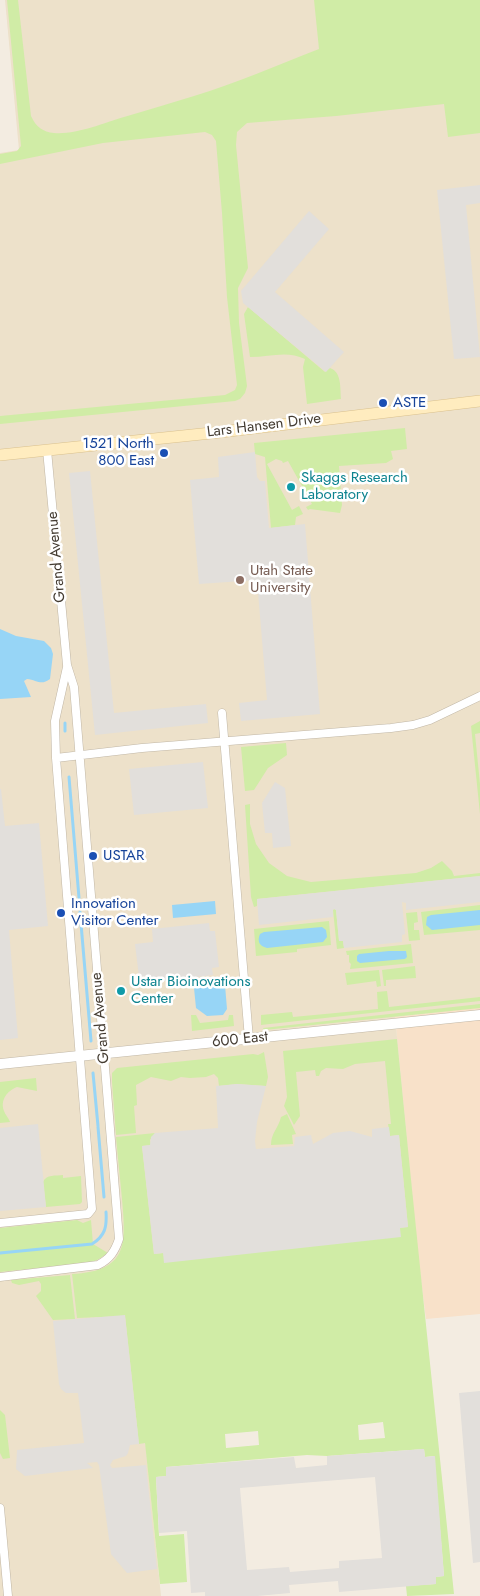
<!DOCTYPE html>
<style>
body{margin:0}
canvas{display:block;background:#f3ece1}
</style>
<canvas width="480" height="1596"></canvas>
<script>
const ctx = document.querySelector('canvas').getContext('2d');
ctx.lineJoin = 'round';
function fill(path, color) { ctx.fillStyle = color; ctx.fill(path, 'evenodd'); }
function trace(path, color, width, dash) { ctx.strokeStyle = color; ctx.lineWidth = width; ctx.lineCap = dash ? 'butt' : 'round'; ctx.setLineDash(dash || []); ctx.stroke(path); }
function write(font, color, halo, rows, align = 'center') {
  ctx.font = font + ' Jost,sans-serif'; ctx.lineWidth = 5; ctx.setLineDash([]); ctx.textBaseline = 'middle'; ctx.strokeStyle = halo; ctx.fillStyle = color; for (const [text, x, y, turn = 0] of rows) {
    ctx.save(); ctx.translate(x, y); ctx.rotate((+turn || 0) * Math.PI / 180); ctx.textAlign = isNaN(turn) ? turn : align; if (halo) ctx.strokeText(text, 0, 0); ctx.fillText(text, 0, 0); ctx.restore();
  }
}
fill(new Path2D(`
 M480,1007V1314L426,1319L418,1256L395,1017Z`), '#f8e1c9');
fill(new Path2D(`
 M5,0H480V1007L395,1017L418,1256L129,1282L161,1596H0V153L19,150Z`), '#ede1ca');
fill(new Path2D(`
 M7,0H18L31,116C36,127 43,132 54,133C75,135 104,123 124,117C148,110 171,103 194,96C236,83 278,65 319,49L314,0H480V133L448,137L444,104L336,116L247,123L237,132L236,145L248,268L238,288L239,323L247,386L245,393L240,399L235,401L0,424V416L225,395L235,390L237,385L227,297L222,213L216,141L212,135L205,132L103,143L0,164V154L17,151L21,146Z
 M248,307L325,372L330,368C342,372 340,388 341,399L307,404L303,367L305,359C287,350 270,357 250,357L244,314Z
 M405,428L407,449L391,451L393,459L386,463L339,466L342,505L340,513L310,509L308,510L306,507L312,504L288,461L283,463L282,461L276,459L267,464L292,510L299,506L303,514L296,517L295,525L271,528L265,457L255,454L254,443Z
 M480,721V733L475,734L480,784V814L471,726Z
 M286,743L287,755L268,768L254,790L245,791L241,747Z
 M250,804V824L256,844L269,863L287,876L311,882L416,873L431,868L442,861L452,871L454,876L480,873V876L257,899V906L254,907L251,897L245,805Z
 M480,905V930L424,935L421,912Z
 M334,909L336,910L339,940L343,941L344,948L337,949L333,910Z
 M417,912L418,922L414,923V930H419L420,940L409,941L406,913Z
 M329,921L331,945L297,949V952L256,956L254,929Z
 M411,944L413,963L350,969L351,964L349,962V955H347L346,951Z
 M415,966L416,978L386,980V986H384L382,970Z
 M379,970L381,986L377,987L376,981L347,985L345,973Z
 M387,991L389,1007L480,997V1001L261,1025V1015L292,1012L293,1017L378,1009L377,992Z
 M480,1004V1008L264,1030L263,1028Z
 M191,1015H196L200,1023L228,1020L229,1015H233L234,1026L192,1031Z
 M397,1039C415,1224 435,1409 454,1594L407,1596L406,1586L436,1584L435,1577L444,1576L434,1456L425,1457L424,1449L327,1456L307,1455L166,1467L167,1476L156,1477L159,1536L184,1534L187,1582L160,1584L145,1443L139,1444L125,1316L77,1318L72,1274C128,1271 126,1245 122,1199C120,1179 118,1158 116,1137L155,1133L150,1140L151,1145L142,1146L154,1254L408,1227L399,1135L390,1136L388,1124H391L385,1061L355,1064L343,1069L326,1068L321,1071L319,1076H316L315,1070L296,1072L300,1116L294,1125L284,1106L287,1097L283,1051ZM383,1422L385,1438L359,1440L358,1425ZM258,1431L259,1445L226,1448L225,1434Z
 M264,1052L268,1077L266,1086L237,1084L219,1086L218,1078L214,1074L206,1077L190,1078L181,1077L171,1081L151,1077L136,1085L137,1105L134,1106L136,1133L116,1135L112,1082V1073L117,1068L253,1054L258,1055Z
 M36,1078L37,1091L17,1087C7,1091 0,1100 4,1111C5,1115 9,1118 10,1122L0,1123V1082Z
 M287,1114L296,1134L292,1135L293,1144L271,1145C271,1133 278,1129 281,1117Z
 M63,1175V1178L81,1176L82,1202L80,1204L46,1207L43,1182C46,1174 56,1176 63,1175Z
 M77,1220L83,1223L91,1220L93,1244L108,1253L99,1259L90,1263L0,1272V1228Z
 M70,1275L75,1319L53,1320L36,1296L41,1291V1284L39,1281L19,1285L12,1283L11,1280Z
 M0,1410L5,1415L10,1458L3,1459L0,1453Z`), '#d0eca6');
fill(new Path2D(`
 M480,185V203L466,205L480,357L454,359L437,190Z
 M309,211L329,229L275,292L344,352L326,372L243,303L241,291Z
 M255,452L257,477L260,481H265L269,528L305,524L320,714L241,721L239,703L267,700L257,580L199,584L190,480L219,477L218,457Z
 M90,471L114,713L206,704L208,723L95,735L69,473Z
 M203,762L208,808L134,815L129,769Z
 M275,782L285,788L291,846L273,848L272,833H265L262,803Z
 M0,789H1L5,826L39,823L48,926L9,930L18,1038L0,1040Z
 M480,876V902L406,910V903L402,902L405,934L402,935V942L344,948L343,941H339L336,910L334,909L333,910V917L259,925L257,899Z
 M209,923L210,931H215L219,967L212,968L213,975L148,983L147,976L139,977L135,944L153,942L152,929Z
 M237,1084L266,1086L257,1122L255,1141L256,1149L294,1146L295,1137L311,1135L313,1144L333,1133L350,1131L372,1137V1129L389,1127L390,1136L399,1135L408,1227L400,1228L401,1237L164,1263L163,1253L154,1254L142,1146L150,1145L151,1137L155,1133L218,1128L216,1086Z
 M38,1124L46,1207L0,1211V1128Z
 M125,1315L139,1444L130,1445L128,1453L126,1456L113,1460L110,1465L112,1468L146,1465L157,1569L127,1573L111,1554L99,1465L97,1462L87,1463L93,1468L25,1476L16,1469L17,1450L84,1443L78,1393H66L61,1389L59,1384L53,1321Z
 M480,1391V1562L473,1563L459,1393Z
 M424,1449L425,1457L435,1456L444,1576L436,1577V1584L339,1592L338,1581L289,1585L290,1593L257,1596H205V1592L191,1593L187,1531L159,1533L156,1477L166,1476V1467L294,1457L296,1468L327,1465V1456ZM375,1477L382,1558L339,1561V1568L290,1572L289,1567L247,1570L240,1488Z`), '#e2dfdb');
fill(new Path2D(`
 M0,629L16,636L44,641L51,648L53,654L50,679C41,686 37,680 27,679L24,681L31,697L0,699Z
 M215,901L216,914L173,918L172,905Z
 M480,910V925L432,930L426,925L427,917L431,915Z
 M322,927L326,930L327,937L323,942L267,948C259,946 257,941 260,934L264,932Z
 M389,951H406L407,957L405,959L360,963L357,961V956L359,954Z
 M221,980L225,985L227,1009L223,1015L207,1016L196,1008L194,988L200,982Z`), '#97d5f6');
trace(new Path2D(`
 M65,723V731
 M69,777L79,898
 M80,912L91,1041
 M93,1073L98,1126
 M98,1127L104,1197
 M0,1253L92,1244C105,1236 107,1227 106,1212`), '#97d5f6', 3);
const minor = new Path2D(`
 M222,713L249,1039
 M56,758L142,748L391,728L413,725L430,720L480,696
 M0,1223L88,1214L92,1209L56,758L55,721L67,667
 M0,1277L98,1265C110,1259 115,1251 119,1239L74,687L67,665L47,450
 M0,1508L8,1596`);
const tertiary = new Path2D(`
 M0,1064L480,1015`);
const secondary = new Path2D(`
 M0,455L221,432L480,401`);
trace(minor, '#c1b7a6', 9);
trace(tertiary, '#c1b7a6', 11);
trace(secondary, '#dac18e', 12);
trace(minor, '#fff', 8);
trace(tertiary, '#fff', 10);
trace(secondary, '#ffecbf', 11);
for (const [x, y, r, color] of [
 [383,403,5,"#1a4fb4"],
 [164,453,5,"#1a4fb4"],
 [291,487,5,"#0f9aa8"],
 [240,580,5,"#8d6e63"],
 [93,856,5,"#1a4fb4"],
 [61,913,5,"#1a4fb4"],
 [121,991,5,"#0f9aa8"]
]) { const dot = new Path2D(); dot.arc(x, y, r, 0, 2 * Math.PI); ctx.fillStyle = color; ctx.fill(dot); trace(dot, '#fff', 2); }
write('15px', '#164399', '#fff', [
 ["ASTE",393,403],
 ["1521 North",154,444,"right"],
 ["800 East",154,461,"right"],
 ["USTAR",103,856],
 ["Innovation",71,904],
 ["Visitor Center",71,921]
], 'left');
write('15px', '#443c32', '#fff', [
 ["Lars Hansen Drive",264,426,-7],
 ["Grand Avenue",57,557,-95],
 ["Grand Avenue",101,1018,-95],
 ["600 East",240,1040,-6]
]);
write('15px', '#0d838f', '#fff', [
 ["Skaggs Research",301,478],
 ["Laboratory",301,495],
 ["Ustar Bioinovations",131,982],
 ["Center",131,999]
], 'left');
write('15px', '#785e54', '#fff', [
 ["Utah State",250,571],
 ["University",250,588]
], 'left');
</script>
